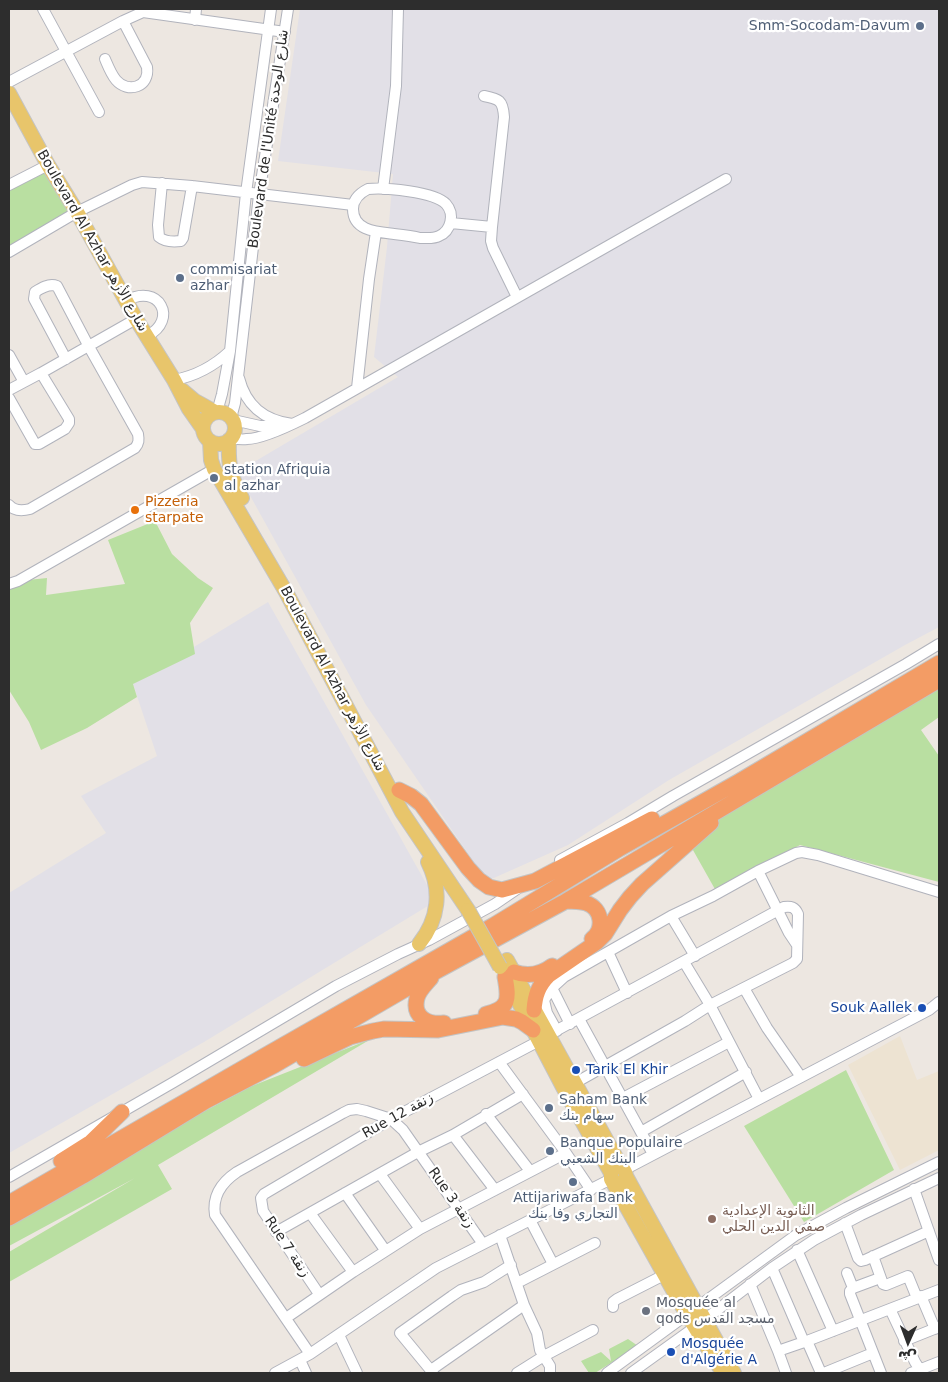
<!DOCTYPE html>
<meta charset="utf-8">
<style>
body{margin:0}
#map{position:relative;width:948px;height:1382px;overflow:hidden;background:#ede7e1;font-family:"DejaVu Sans","Noto Naskh Arabic",sans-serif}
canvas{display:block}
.frame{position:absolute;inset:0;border:10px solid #2d2d2d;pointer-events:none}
.north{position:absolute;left:883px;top:1317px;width:50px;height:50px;-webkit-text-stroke:4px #fff;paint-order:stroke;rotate:182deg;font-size:14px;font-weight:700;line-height:20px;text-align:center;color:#2d2d2d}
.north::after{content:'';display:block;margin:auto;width:18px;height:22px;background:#2d2d2d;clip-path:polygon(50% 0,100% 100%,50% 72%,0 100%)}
</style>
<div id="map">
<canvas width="948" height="1382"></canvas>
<div class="frame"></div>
<div class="north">ش</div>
</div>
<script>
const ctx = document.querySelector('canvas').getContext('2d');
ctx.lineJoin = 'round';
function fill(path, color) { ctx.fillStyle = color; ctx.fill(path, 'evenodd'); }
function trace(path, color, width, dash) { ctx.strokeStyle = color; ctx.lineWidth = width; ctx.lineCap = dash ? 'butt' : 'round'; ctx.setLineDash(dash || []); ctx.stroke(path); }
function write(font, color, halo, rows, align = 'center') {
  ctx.font = font + ' "DejaVu Sans","Noto Naskh Arabic",sans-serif'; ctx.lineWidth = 4.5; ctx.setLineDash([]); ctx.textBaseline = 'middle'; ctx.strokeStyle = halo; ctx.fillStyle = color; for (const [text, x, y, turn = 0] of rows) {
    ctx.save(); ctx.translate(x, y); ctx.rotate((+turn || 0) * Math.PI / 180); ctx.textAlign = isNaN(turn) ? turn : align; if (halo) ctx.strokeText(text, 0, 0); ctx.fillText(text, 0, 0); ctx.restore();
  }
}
fill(new Path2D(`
 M300,9H939V627L905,645L669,780L568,845L487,881L366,705L237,472L398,377L374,357L387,247L393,174L278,161Z
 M268,602L436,901L204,1042L9,1153V893L106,833L81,796L157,756L133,684Z`), '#e2e0e7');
fill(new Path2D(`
 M900,1036L917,1080L939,1071V1150L900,1170L848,1065Z`), '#ede3d2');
fill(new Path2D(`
 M51,165L79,217L9,256V186Z
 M155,521L172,554L198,578L213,588L190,623L195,654L133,684L137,697L87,728L41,750L29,722L9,690V583L18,581L47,578L46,595L125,584L108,540Z
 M939,680V717L921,730L939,756V882L800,845L716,891L689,843L715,820Z
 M371,1039L158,1165L172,1189L9,1282V1252L135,1178L9,1246V1222L186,1121L252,1086Z
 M846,1070L894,1170L804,1222L744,1126Z
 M628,1339L638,1346L595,1373H589L581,1361L601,1352L611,1361L609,1349Z`), '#b9dfa1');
const minor = new Path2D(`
 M43,9L99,112
 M195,20L196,9
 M105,59C108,66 111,74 116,80C128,94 150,87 147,67L123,21
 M9,82L123,21L143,12L285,32
 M484,96C499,99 503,100 504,117L492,227L491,241L493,248L517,297
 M162,183L158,225L159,237C165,242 173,242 181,241L183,238L192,186
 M9,185L48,165
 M368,189C384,187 435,192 446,204C455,214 451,231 439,236C434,239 427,238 420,238C412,236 403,235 394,234C377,232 353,231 353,209C353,199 360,193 368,189Z
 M383,189L396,86L398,9
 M451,223L492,227
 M9,252L77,212L132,185L142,182L192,186L353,205
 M126,301C159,282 179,320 147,336
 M9,355L24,382
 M239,378C246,406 264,420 292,424
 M174,380C196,376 213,367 230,351
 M357,388L369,279L376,232
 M9,390L41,373L136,319
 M9,398L35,444H39L65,429L69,423V419L41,373
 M217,412L222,394L230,351L246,193L271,9
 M231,418L235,403L259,195L288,9
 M233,420L260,426H280
 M231,438C236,439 242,440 247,439C262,439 291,425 305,418L726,179
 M9,505C14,511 22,511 30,509L135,448C139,443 139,440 138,434L88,345L57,286C49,283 41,288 35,292L34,299L66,359
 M9,584L18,581L214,469
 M560,860L628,823L673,796L906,664L939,644
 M758,871L789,933L797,945
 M671,916L695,956
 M608,952L627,993
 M684,962L710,1005L759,1099
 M552,988L570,1024
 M744,988L767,1028L801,1077
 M579,1019L653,1154
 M557,1031L547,1013L544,1000L552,988L564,977L671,916L713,896L758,871L796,853L802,852L818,855L939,892
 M548,1035L784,907C791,906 795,907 798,914L797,959L793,963L710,1005L685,1021L575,1083
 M499,1062L566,1153L591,1190
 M623,1098L729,1042
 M486,1114L530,1171
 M641,1132L746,1072
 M453,1135L495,1190
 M624,1170L929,1010L939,1002
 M380,1174L420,1229
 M9,1177L174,1082L336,986L398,954L429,940L495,904L517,889
 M914,1189L939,1260
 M345,1193L385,1250
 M310,1213L353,1272
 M530,1220L553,1264
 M845,1223L858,1258L861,1261L865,1260L929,1231
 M276,1232L418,1152L453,1135L523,1094
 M500,1235L524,1305L537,1333L540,1350L550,1366V1373
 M797,1250L833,1331
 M873,1256L883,1284L886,1285L908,1276L917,1298
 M772,1268L804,1342
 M847,1273L853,1288
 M880,1278L853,1288L850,1291V1294L881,1373
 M517,1283L595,1243
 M750,1284L778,1351
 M319,1294L263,1211L261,1198L264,1194L391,1119L539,1041
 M921,1296L935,1329
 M613,1307V1302L617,1299L664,1275
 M890,1309L915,1362L922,1373
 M286,1318L353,1272L420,1229L566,1153
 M339,1335L357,1373
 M807,1341L821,1373
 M904,1341L939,1327
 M310,1354L215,1215C212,1196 222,1182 237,1172L343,1113L349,1110L357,1109L366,1111L391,1119L403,1130L483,1244
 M300,1360L306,1373
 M431,1370L524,1305
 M275,1373L310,1354L436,1268L611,1179
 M433,1373L400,1333L452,1296L461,1290L484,1282L511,1265
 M517,1373L544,1356L593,1330
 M607,1373L796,1235L846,1208L939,1162
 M631,1373L695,1327L772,1268L814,1240L861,1215L939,1178
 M786,1373L778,1351L807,1341L939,1290
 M824,1373L873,1353
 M911,1373L939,1362`);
const major = new Path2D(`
 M9,93L48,165L77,212L136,319L174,380L189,409L203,429
 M182,390L195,401L215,412
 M203 428a16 16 0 1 1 32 0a16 16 0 1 1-32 0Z
 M229,440C228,464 230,476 242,498
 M210,441L211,460L214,469L286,592L402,812L468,910
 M419,944C439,919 442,890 428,862
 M507,960L618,1161C622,1169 630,1173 623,1182L617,1183L613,1182
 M506,978L563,1087L611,1173V1179L682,1306L723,1373
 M626,1176L734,1373`);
const highway = new Path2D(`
 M399,790L411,796L421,804L468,868L479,880L489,887L502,890L535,881L652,819
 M566,901C572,901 580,901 586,903C602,908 605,929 592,939
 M514,972C528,977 540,975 552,966
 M431,978C426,984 419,990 417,998C412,1017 428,1025 444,1023
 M534,1010C535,996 538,986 549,975L597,942L605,934L620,910L630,897L642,884L711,823
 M486,1014C510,1009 509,998 505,977
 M304,1059L350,1037L373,1031L384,1029L438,1030L503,1017L516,1019L522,1022L533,1030
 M61,1161L91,1142L122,1112
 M9,1203L264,1056L494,925L619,849L738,782L939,663
 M9,1218L83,1176L206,1101L275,1065L437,971L566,901L939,680`);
trace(minor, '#b1b3bc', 12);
trace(major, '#c4c4c4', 16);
trace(highway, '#c4c4c4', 17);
trace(minor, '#fff', 10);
trace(major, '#e8c56b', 14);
trace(highway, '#f39c65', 15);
const majorBridge = new Path2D(`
 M468,910L500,967`);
trace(majorBridge, '#c4c4c4', 16, []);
trace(majorBridge, '#e8c56b', 14);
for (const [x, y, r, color] of [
 [920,26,5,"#5c6f8a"],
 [180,278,5,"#5c6f8a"],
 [214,478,5,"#5c6f8a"],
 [135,510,5,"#e8710a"],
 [922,1008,5,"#1a4fb4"],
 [576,1070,5,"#1a4fb4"],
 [549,1108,5,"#5c6f8a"],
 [550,1151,5,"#5c6f8a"],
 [573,1182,5,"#5c6f8a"],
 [712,1219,5,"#8d6e63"],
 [646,1311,5,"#6b7280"],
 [671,1352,5,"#1a4fb4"]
]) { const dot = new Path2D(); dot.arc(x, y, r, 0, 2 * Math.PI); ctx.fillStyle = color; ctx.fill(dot); trace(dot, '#fff', 2); }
write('14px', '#4e5e75', '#fff', [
 ["Smm-Socodam-Davum",910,26,"right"],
 ["commisariat",190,270],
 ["azhar",190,286],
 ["station Afriquia",224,470],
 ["al azhar",224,486],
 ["Saham Bank",559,1100],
 ["سهام بنك",559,1116],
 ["Banque Populaire",560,1143],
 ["البنك الشعبي",560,1159],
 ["Attijariwafa Bank",573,1198,"center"],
 ["التجاري وفا بنك",573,1214,"center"]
], 'left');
write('14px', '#2d2d2d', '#fff', [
 ["Boulevard de l'Unité شارع الوحدة",269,139,-82],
 ["Boulevard Al Azhar شارع الأزهر",92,241,60],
 ["Boulevard Al Azhar شارع الأزهر",332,679,62],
 ["Rue 12 زنقة",398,1116,-29],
 ["Rue 3 زنقة",451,1198,55],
 ["Rue 7 زنقة",287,1247,56]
]);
write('14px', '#c56008', '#fff', [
 ["Pizzeria",145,502],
 ["starpate",145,518]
], 'left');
write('14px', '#164399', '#fff', [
 ["Souk Aallek",912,1008,"right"],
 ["Tarik El Khir",586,1070],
 ["Mosquée",681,1344],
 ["d'Algérie A",681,1360]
], 'left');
write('14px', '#785e54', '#fff', [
 ["الثانوية الإعدادية",722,1211],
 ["صفي الدين الحلي",722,1227]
], 'left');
write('14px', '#5b616d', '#fff', [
 ["Mosquée al",656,1303],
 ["qods مسجد القدس",656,1319]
], 'left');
</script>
